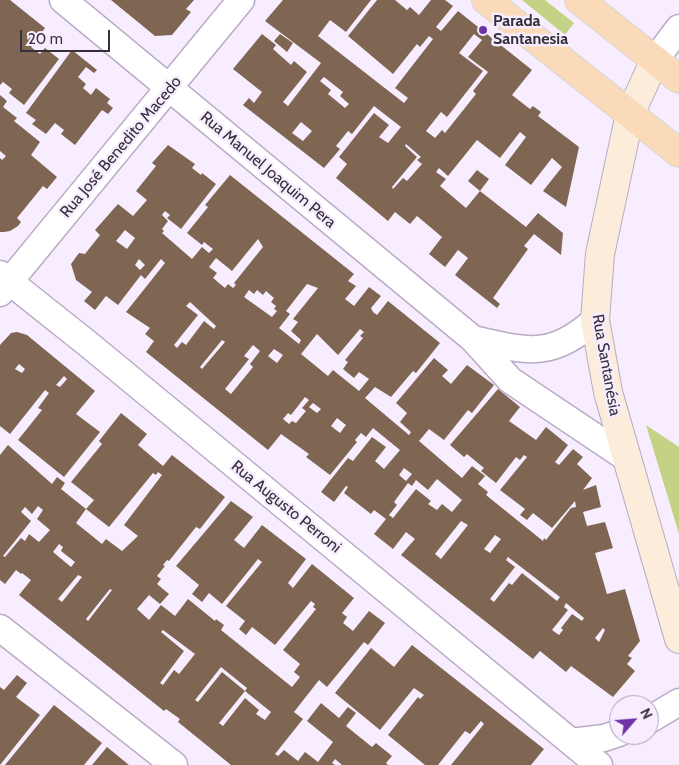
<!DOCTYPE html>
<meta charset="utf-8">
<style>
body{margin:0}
#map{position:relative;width:679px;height:765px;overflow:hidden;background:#f7edff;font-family:Cabin,sans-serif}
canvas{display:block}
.north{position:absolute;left:609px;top:695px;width:50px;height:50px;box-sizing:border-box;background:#f7edff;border:1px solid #aaa1b1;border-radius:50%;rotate:63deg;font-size:14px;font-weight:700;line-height:20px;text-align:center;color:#36303b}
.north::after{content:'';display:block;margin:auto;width:18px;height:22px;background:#7032a7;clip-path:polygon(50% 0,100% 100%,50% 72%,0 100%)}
.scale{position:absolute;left:20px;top:30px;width:90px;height:22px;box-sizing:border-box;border:2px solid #36303b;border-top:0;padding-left:6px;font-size:15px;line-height:18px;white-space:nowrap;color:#36303b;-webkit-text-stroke:4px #f7edff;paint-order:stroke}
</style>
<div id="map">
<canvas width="679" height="765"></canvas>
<div class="north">N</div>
<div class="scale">20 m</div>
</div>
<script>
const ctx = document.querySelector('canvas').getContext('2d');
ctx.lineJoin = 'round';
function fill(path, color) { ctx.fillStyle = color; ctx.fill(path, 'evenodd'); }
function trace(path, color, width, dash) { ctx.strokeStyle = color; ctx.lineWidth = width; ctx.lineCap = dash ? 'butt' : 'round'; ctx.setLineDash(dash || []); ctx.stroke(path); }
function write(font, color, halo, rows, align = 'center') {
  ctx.font = font + ' Cabin,sans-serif'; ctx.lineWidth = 5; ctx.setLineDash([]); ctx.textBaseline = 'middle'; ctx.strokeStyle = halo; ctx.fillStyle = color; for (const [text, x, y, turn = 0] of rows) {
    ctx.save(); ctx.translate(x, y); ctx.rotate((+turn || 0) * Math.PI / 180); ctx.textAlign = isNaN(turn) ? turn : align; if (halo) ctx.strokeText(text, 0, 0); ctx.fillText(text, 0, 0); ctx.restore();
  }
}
fill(new Path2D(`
 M522,0H545L574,23L565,35Z
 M646,425L679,447V534Z`), '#c4d285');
fill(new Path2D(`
 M0,0H10L45,28L31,47L40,54L45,48L59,59L24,105L9,93L12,89L3,82L0,85Z
 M111,0H194L186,9L191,12L172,35L155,36Z
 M283,0H371L346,32L330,20L318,36L404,103L408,98L395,88L433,39L429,36L420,47L417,44L393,74L348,36L377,0H395L407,10L410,7L419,15L431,0H445L453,6L436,27L441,31L458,11L532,70L512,95L530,109L533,106L541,112L538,116L579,147L566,207L543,191L562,167L552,158L531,185L505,165L526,137L520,132L500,158L477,140L448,176L439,168L436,172L446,179L440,186L466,208L480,191L526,227L538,213L563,233L561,255L534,234L524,246L528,249L493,298L500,304L497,308L455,275L468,258L458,250L445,267L429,254L442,237L417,216L410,224L395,212L388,221L336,178L347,164L339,157L374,113L389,125L379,137L388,143L401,127L374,106L352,134L348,131L336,146L340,149L324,168L243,105L249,98L254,103L262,92L233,69L262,34L276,45L273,49L291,65L294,61L307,72L283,102L288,106L321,63L265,21ZM474,34L482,40L468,57L488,72L473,91L476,94L445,133L442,130L435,138L426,131L441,112L447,117L483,71L459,53ZM324,77L343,92L340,96L349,104L345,108L328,94L331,90L320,81ZM301,122L312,131L303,141L292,133ZM406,144L421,157L417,160L422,164L407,181L403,178L393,189L392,187L417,157L405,146Z
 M280,34L293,43L287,52L274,41Z
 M72,50L97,70L94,73L86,67L78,77L86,84L83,88L91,95L96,88L110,99L107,103L113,108L108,114L102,110L75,145L61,134L64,130L55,123L46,134L32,124L36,120L26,113Z
 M0,95L7,101L3,107L17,118L14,121L40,142L31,155L57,177L47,189L43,186L17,218L21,222L18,226L10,231L4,232H0V158L2,160L6,156L0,151Z
 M168,145L195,164L192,168L201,175L202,173L216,184L181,229L167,218L170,215L165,211L162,215L168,221L162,229L164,231L162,233L192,259L202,247L209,253L213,249L204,242L202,245L187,233L208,207L205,205L230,175L354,274L348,281L356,286L345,299L354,306L369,287L381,296L371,308L373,312L377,315L388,301L440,343L416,373L413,371L391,397L375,387L365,398L409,435L411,432L400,422L407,413L396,403L434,358L448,370L442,376L451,384L467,365L494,385L472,413L468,410L444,440L429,429L419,441L462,478L472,466L485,476L478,484L488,492L486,495L543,541L544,538L546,540L571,508L576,507L575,501L552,528L533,513L527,520L520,515L525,509L500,490L527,457L524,455L520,460L516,457L496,483L481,471L484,468L467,454L464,457L450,445L498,389L520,407L509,421L536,440L546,427L568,445L555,462L559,465L573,449L583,457L577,464L592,478L583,490L596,485L601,507L583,512L587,526L605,522L613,548L595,553L607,594L625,589L640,641L628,656L632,658L627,664L635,671L613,697L571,666L566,672L540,651L533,659L401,555L415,539L406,532L393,549L374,534L386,519L374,510L371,514L344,493L348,487L346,486L334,502L321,492L348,458L353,461L372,437L386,447L375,461L384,469L400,450L373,428L366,437L361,433L355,440L357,442L330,475L306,457L309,454L281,434L268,450L146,352L154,341L145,334L150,328L126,312L165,263L161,259L145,279L141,275L118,305L106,296L95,310L84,301L92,292L76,280L71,264L79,253L85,254L100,235L95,230L118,204L133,216L147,200L136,191L156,166L152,163ZM125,230L135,238L127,249L116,241ZM258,239L263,247L234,283L236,285L233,288L228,284L225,288L213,278L217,273L209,267L216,258L232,271ZM139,259L145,265L140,270L135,265ZM307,284L318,288L293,319L298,322L291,331L301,340L299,344L279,328L290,314L286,311ZM249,290L254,294L257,290L263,295L266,291L274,298L271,302L276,306L274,309L277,311L272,317L244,297ZM190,302L216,326L214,329L204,321L186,345L182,342L177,348L174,345L198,315L186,306ZM360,329L364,332L360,336L363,338L345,360L348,362L343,369L354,378L359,372L369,379L359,391L333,370L328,376L301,354L317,334L338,355ZM222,340L225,342L202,369L200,367ZM253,345L260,351L250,364L253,367L231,394L225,389L249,359L244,356ZM274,349L283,355L277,363L268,356ZM305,397L309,400L302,408L306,411L296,423L292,421L289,424L283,419L288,413L291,415ZM313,403L321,409L317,413L309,407ZM337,418L346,425L340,433L331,426ZM404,468L412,474L406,481L399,475ZM437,479L462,500L452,512L442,504L437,510L428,504L431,501L416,489L393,518L389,515L397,505L394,502L408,483L412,486L416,480L428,490ZM461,521L468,525L441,559L435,554ZM495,535L501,539L490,553L484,549ZM508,557L560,597L557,601L522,573L512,585L509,583L494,602L490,599L515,567L506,560ZM566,603L584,618L582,621L572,614L561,628L563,630L559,635L552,630L568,610L564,607ZM603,628L605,630L599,642L595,638Z
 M477,170L489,179L480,191L468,181Z
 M17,332L27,335L95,391L76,414L100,432L64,477L18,440L42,410L38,408L49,393L45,390L10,434L0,426V345L11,333ZM19,364L25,369L22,373L15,369ZM64,376L67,379L60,387L56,385Z
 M121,413L147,434L138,445L163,466L172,455L225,497L200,529L196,527L169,561L167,560L163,565L165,566L157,576L161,579L157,584L169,594L160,604L149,595L137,609L149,620L161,605L175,616L188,599L215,621L216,619L224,625L221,630L292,687L300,677L294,672L300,664L283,650L316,609L313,607L315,604L311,601L275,645L252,627L246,635L239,629L245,621L226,606L262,562L258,559L222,604L209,593L202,602L192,594L199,585L176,566L231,501L253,517L234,540L244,548L262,525L306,559L288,583L293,588L312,564L354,598L342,613L347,617L343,623L353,631L369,611L385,623L368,645L364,642L327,687L319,680L294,712L303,719L275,754L278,756L284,750L298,761L305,752L318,762L333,742L307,721L321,703L339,718L348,707L356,713L346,726L372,747L376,743L392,756L386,763L388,765H342L335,759L332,763L335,765H231L178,722L180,719L166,709L164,711L19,595L31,580L22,573L21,574L16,570L5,584L0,580V455L8,445L52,484L57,477L65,483L61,489L86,509L76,523L102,544L106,539L122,551L138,536L124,525L162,475L158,472L156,475L153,473L109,527L86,509L94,500L71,482L102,444L99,441ZM38,506L43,510L37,519L50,530L39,542L29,534L25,541L21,538L5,557L3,556L31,521L21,512L25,507L32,514ZM59,544L63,547L61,551L75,562L71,567L53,552ZM78,575L82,577L62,602L58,599ZM110,589L112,590L88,621L86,619ZM163,630L195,654L179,674L174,670L163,685L160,683L184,651L161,632ZM221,667L247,688L245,691L271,712L265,720L256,714L259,710L245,698L223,726L219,723L245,691L222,672L198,702L195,700Z
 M412,645L544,749L531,765H451L484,724L481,721L470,734L465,731L438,765H425L388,735L418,697L420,699L424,695L414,688L380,730L335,693L371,648L394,667Z
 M17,675L27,683L16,697L40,715L0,765V687L4,690Z
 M54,705L102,743L84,765H5Z
 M107,747L129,765H92Z`), '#7e6653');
const street = new Path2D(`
 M63,0L473,339L510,380L625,457
 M655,60L679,28
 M0,274L88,344L599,765
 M0,293L241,0
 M473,339C526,351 551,360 595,320
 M0,628L174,765
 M649,720L679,702
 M571,742L604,738L619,733`);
const secondary = new Path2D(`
 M655,60L630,114L600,254L595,320L608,392L679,639`);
const primary = new Path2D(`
 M486,0L679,153
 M579,0L679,79`);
trace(street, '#baabc6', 29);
trace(secondary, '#baabc6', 30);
trace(primary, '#d7d6d8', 30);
trace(street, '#fff', 26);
trace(secondary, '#fceddb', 28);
trace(primary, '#fadab8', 28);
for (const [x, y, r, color] of [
 [483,30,5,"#7032a7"]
]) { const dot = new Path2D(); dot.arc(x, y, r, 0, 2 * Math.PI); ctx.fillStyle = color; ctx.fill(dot); trace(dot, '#f7edff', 2); }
write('bold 16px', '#36303b', '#f7edff', [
 ["Parada",493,21],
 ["Santanesia",493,39]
], 'left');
write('16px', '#36303b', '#f7edff', [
 ["Rua José Benedito Macedo",121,147,-50],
 ["Rua Manuel Joaquim Pera",268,170,40],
 ["Rua Santanésia",606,365,80],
 ["Rua Augusto Perroni",286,507,39]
]);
</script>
